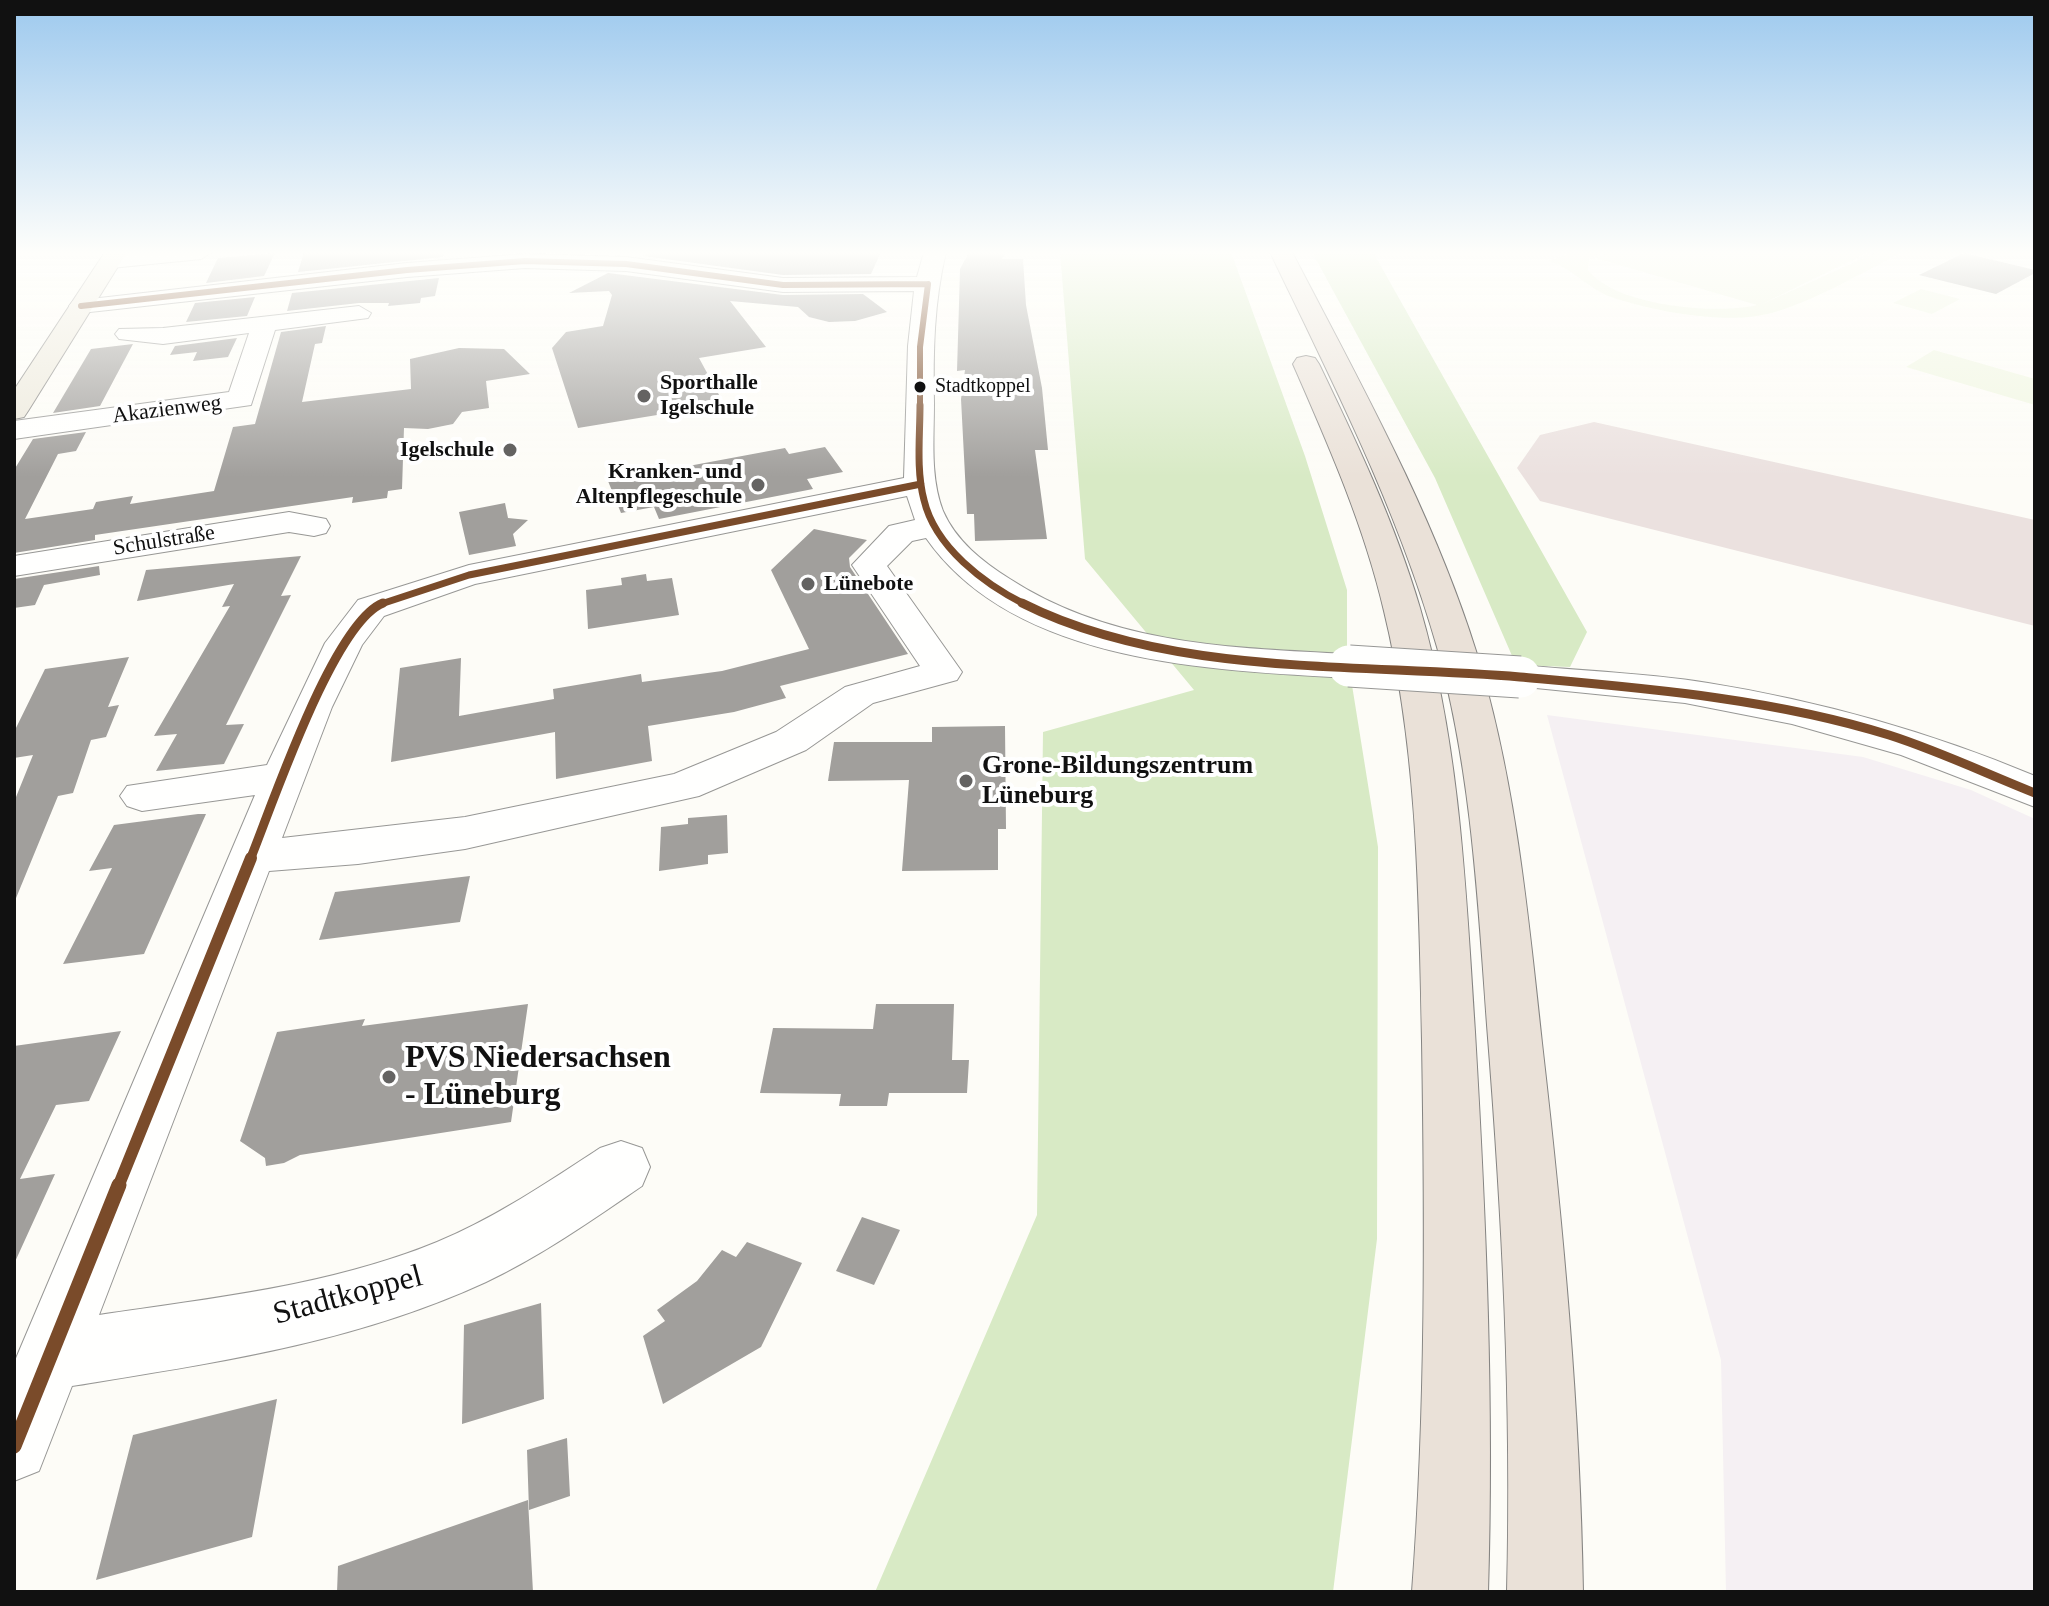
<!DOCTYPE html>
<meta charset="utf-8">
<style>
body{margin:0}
#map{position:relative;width:2049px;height:1606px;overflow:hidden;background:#fdfcf7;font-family:Georgia,serif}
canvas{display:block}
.frame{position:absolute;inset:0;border:16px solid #111;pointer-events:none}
</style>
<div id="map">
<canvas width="2049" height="1606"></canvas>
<div class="frame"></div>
</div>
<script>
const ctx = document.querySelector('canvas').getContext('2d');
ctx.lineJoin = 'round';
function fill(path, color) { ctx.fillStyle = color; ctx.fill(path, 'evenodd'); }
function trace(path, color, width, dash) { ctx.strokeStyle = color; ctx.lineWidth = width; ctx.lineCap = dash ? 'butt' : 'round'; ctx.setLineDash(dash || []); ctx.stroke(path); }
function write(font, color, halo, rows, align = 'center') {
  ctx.font = font + ' Georgia,serif'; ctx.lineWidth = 8; ctx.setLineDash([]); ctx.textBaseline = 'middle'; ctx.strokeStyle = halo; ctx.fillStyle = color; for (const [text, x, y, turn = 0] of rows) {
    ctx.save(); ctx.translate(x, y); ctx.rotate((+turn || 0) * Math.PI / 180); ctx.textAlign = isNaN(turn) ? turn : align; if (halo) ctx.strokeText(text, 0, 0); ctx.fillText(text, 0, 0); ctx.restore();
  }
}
fill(new Path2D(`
 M1547,715L1863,757L1971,790L2035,819V1592H1726L1721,1360Z`), '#f5f0f3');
fill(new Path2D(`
 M1060,252H1231L1305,456L1347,590V654L1378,847L1377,1239L1333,1592H875L1037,1215L1043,732L1194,690L1085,559Z
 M1312,252H1373L1587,632L1570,667L1516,665L1435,478Z`), '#d8eac5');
fill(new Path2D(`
 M1573,252H1602L1589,259L1588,270C1615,306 1716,315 1757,305L1595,258L1610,252H1869L1760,305L1877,252H1904C1862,272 1819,299 1775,312C1731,326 1655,312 1611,297C1587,288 1572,268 1549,261Z
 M1921,289L1960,299L1932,314L1893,303Z
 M1934,350L2035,379V405L1906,367Z`), '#f0f6e1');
fill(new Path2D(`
 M1594,422L2035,520V626L1540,501L1517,468L1540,435Z`), '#ebe1df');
fill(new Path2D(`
 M304,252H444L443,257L298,272Z
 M651,252H881L871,274L783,275L643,256Z
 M969,252H1006L1002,259H1023L1026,305L1042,388L1048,450H1035L1047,539L975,541L974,514H967L961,399L965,370L957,371L960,269Z
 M275,253L264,276L206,283L218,258Z
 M1964,253L2035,270V273L1996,294L1919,275Z
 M608,273L783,295L863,294L887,312L855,321L829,322L809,317L798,307L730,301L766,347L699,358L724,404L578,428L552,348L566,332L603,326L612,295L609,291L569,293Z
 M439,278L435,296L421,298L420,303L388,306L389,303H359L287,311L292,293Z
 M255,297L247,316L186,322L195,303Z
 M326,326L322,343L315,344L302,402L411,389L410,359L459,348L504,349L530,374L486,381L489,408L462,412L453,424L428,429L404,428L402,489L388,491L387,498L352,503L353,497L95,535V540L14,553V470L33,439L86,432L76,451L58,454L25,519L93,509L96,502L133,496L130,504L214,491L233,427L255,424L281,332Z
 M237,338L228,357L193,361L197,352L170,355L175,346Z
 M133,344L100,406L53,413L91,349Z
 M825,447L843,472L807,479L813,489L659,519L654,507L621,513L608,481L785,448L789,454Z
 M505,503L508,518L528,520L513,534L516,546L469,555L459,512Z
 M814,529L867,540L849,558L850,567L908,654L780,686L786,698L734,712L648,726L652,761L556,779L555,732L391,762L400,668L461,658L459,716L554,699L553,689L641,674L642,682L722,671L809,649L771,570Z
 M301,556L281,596L291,595L226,725L244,724L224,764L156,771L177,734L154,736L230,606L222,607L234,584L137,601L146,570Z
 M99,566L100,575L44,585L35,605L14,608V579Z
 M646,574L647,581L672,578L679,615L588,629L586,590L622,585L621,578Z
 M129,657L108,707L119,705L106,737L91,740L73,793L58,796L14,903V802L33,755L14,758V732L45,669Z
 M1005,726L1006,829H998V870L902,871L909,780L828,781L834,742H932V727Z
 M198,814H206L144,954L63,964L112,868L89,871L114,825Z
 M727,815L728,853L708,855V864L659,871L661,827L688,824V818Z
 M470,876L460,922L319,940L335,892Z
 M528,1004L511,1122L300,1155L284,1163L266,1166L265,1158L240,1141L277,1032L365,1019L362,1026Z
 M876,1004H954L952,1060H969L967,1093H889L887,1106H839L841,1094L760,1093L773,1028L873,1029Z
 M121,1031L89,1101L56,1105L20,1179L55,1174L14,1264V1046Z
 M862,1217L900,1230L874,1285L836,1271Z
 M747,1242L802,1263L761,1347L663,1404L643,1336L665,1321L657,1310L697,1281L722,1250L736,1257Z
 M541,1303L544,1399L462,1424L464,1325Z
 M277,1399L252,1537L96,1580L133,1435Z
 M567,1438L570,1496L529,1510L527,1450Z
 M528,1500L533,1592H337L338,1566Z`), '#a19f9c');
const minor = new Path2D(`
 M133,252H212L201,259L111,268L100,261L103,256Z
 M924,252H946C934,302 933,351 934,403C934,439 930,477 943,511C956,541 983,562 1010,579C1112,645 1231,648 1349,654L1363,658L1368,666L1363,674L1349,678C1210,670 1014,664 926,538L912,541L887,566L962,672L957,680L873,703L806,750L699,796L465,849L358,864L269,871L99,1315C212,1298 330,1286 437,1242C495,1218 548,1182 600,1148L621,1141L642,1148L650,1167L642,1186C592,1220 541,1256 486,1282C354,1343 214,1363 72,1386L39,1471L14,1481V1363L255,795L142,811L127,806L120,796L127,786L267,765L325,643L358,600L469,565L904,478L908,346L914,291L783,292L626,271L525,268L407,277L81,313L73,311L69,306L73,301L407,263L525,254L626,257L783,278L917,277ZM907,496L915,520L889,526L852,565L920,666L845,687L776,732L674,774L465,817L282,838L332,707L362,645L384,616L475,584Z
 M359,306L371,313L368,318L275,330L251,405L14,439V421L229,392L249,333L163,344L119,339L115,334L119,329L163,328Z
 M289,512L326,519L330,526L326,533L314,536L289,532L14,576V556Z
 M1520,665C1583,671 1646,673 1708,683C1820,701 1930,732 2035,776V807L1901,755L1792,724L1685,703L1506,685L1501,677L1506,669Z`);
const major = new Path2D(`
 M105,252H127L28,411L24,417L14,419V390Z`);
const highway = new Path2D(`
 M1270,252H1292C1359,381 1432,511 1476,651C1515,776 1528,913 1542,1043C1563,1225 1580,1408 1583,1592H1507C1512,1402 1502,1214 1487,1025C1478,900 1471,768 1437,647C1398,510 1332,381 1270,252Z
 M1306,356L1315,358L1319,364C1357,443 1395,523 1420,608C1460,745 1466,891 1475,1032C1486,1219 1494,1405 1488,1592H1412C1426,1408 1425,1225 1422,1041C1419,897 1418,751 1384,611C1364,525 1328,444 1293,364L1297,358Z`);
trace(minor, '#979795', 2);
trace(major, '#858482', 2);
trace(highway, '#858482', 2);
fill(minor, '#fffffe');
fill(major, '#ede9dc');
fill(highway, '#eae1d8');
const minorBridge = new Path2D(`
 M1349,666L1520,677`);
trace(minorBridge, '#979795', 43, []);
trace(minorBridge, '#fffffe', 41);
trace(new Path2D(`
 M81,306L407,270L525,261L626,264L783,285L928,284
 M920,407V347L928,284`), '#7a4b2a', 6);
trace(new Path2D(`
 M920,405C920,436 916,470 924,500C935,547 984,584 1026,605
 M378,605L469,575L921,484`), '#7a4b2a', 7);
trace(new Path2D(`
 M1022,603C1169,677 1358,663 1520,677C1642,688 1771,698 1889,735C1939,751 1987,774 2035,793
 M250,860C272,806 333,623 383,603`), '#7a4b2a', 9);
trace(new Path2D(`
 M118,1187L251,858`), '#7a4b2a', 12);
trace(new Path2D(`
 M14,1446L119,1185`), '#7a4b2a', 15);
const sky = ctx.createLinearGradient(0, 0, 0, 477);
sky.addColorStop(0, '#9dc9ee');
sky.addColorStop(0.53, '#fefefb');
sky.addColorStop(1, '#fefefb00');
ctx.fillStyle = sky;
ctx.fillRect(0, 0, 2049, 477);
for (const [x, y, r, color] of [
 [920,387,7,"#111"],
 [644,396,8,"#646362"],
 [510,450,8,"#646362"],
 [758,485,8,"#646362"],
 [808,584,8,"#646362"],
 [966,781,8,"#646362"],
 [389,1077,8,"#646362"]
]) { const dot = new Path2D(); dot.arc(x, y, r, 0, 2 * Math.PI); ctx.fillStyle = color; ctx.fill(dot); trace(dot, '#fff', 3); }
write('20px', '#111', '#fff', [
 ["Stadtkoppel",935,387]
], 'left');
write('bold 22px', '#111', '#fff', [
 ["Sporthalle",660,383],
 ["Igelschule",660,408],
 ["Igelschule",494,450,"right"],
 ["Kranken- und",742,472,"right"],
 ["Altenpflegeschule",742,497,"right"],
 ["Lünebote",824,584]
], 'left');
write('22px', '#111', '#fff', [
 ["Akazienweg",167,410,-7],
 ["Schulstraße",164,541,-9]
]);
write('bold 26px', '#111', '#fff', [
 ["Grone-Bildungszentrum",982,766],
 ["Lüneburg",982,796]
], 'left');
write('bold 32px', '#111', '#fff', [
 ["PVS Niedersachsen",405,1059],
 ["- Lüneburg",405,1096]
], 'left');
write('32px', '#111', '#fff', [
 ["Stadtkoppel",348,1296,-15]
]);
</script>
